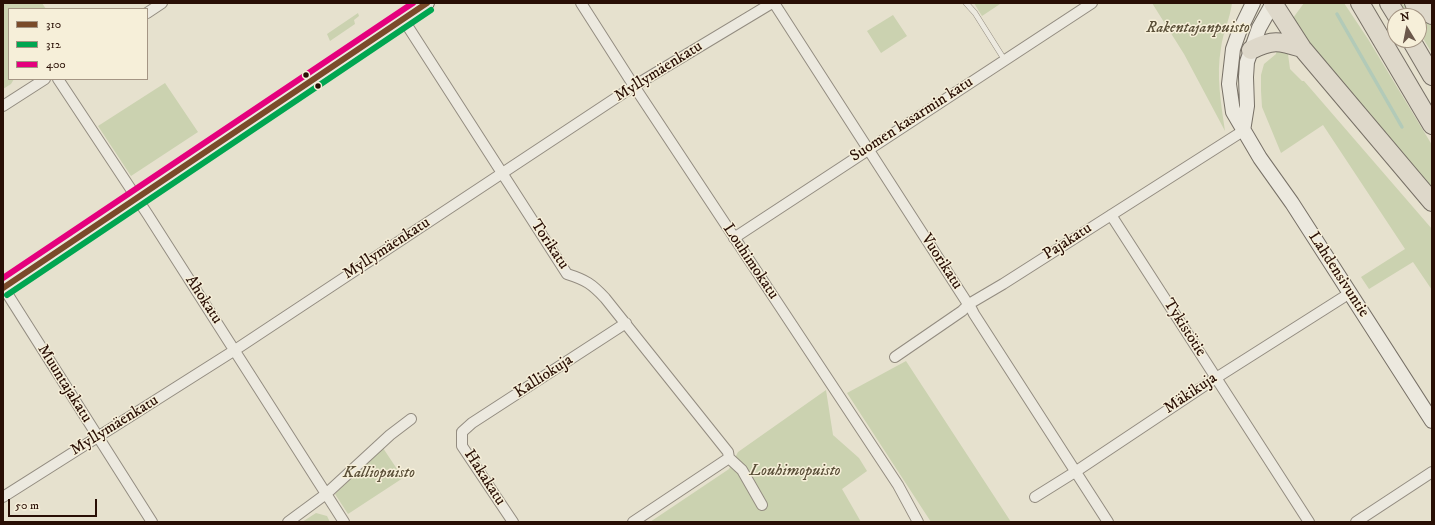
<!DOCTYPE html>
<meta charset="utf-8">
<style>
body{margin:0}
#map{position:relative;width:1435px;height:525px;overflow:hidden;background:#e6e1ce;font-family:"IM FELL DW Pica",serif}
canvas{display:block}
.frame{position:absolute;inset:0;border:4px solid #290f05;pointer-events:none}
.legend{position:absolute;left:8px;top:8px;width:140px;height:72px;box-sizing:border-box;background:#f6efd9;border:1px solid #a49584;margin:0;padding:5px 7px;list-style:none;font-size:12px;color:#290f05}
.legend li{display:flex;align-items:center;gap:8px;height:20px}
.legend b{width:20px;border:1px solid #a49584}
.north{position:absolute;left:1387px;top:8px;width:40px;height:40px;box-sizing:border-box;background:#f6efd9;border:1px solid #a49584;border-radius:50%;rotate:350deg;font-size:11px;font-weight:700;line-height:16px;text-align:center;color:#290f05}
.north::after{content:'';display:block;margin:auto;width:14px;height:18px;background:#6b584b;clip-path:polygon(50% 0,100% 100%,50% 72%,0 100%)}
.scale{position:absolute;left:8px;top:499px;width:89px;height:18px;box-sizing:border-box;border:2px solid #290f05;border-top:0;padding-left:5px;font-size:12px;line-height:14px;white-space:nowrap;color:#290f05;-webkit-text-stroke:3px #f6efd9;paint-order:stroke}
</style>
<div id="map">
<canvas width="1435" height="525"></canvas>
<div class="frame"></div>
<ul class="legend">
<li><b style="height:5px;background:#7a4b2a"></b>310</li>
<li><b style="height:5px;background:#00a651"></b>312</li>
<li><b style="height:5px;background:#e5007d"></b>400</li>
</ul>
<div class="north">N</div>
<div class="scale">50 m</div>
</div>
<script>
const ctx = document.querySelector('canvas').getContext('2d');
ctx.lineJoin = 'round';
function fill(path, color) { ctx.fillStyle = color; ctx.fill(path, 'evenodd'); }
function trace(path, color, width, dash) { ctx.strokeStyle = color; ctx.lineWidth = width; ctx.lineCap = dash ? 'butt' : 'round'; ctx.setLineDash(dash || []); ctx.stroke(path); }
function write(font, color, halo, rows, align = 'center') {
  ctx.font = font + ' "IM FELL DW Pica",serif'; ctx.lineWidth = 3; ctx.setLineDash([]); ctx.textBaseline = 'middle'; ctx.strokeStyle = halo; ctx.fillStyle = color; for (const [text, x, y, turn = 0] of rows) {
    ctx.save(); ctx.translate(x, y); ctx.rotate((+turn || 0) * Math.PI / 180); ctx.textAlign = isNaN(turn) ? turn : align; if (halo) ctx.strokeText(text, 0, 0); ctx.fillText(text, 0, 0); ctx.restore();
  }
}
fill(new Path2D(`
 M3,3H42L46,9H9V79H14L11,84L3,89Z
 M974,3H999L1000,4L982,16Z
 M1152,3H1232C1230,19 1223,32 1221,48C1216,75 1221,103 1225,131L1184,54Z
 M1304,3H1344L1368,39L1432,145V193L1294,30L1293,18Z
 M1401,3L1432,23V53L1419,32V16H1409Z
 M358,13L359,16L354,20L355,24L330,41L327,34Z
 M893,15L907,36L881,53L867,31Z
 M1277,48L1288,54L1290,69L1302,81H1304L1432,229V290L1413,262L1369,289L1361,277L1405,249L1323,125L1281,153L1262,107L1261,91V75L1264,64L1276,54Z
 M165,83L198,132L131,176L98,126Z
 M906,361L1011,522H931L847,393Z
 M826,390L833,435L859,458L867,471L842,489L861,522H650L729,469L738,452Z
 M383,448L403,478L348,514L335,494Z
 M316,513L327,516L330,522H302Z`), '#cbd2b0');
trace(new Path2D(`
 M1337,14L1402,127`), '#b2cab8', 3.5);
const service = new Path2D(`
 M966,3L975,13L1004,59`);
const minor = new Path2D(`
 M581,3L634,86L898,485L918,522
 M774,3L966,301L969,304L974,314L1108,522
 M147,13L162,3
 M403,19L567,274C586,280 592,284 605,298L728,452L729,458L742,470L762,505
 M58,79L148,215L344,522
 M3,106L45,79
 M1111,215L1309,522
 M734,238L1092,3
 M3,287L152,522
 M895,357L962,311L969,304L1003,284L1243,131
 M3,497L235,350L634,86L772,3
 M1035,497L1075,472L1216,378L1350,293
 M288,522L326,494L390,435L411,419
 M513,522L462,446V432L472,423L626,323
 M633,522L729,458
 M1356,522L1432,472`);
const secondary = new Path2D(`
 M1253,3L1239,32L1233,49L1229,84L1233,112L1260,158L1292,203L1432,421
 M1243,131L1247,106L1246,77L1247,62L1259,28L1273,3
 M3,288L427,3`);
const motorway = new Path2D(`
 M1273,3L1302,48L1432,202
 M1360,3L1432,125
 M1389,3L1397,16
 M1414,3L1432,15
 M1411,40L1432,76
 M1251,50C1273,39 1279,41 1302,48`);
trace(service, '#938c80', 6);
trace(minor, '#938c80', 12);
trace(secondary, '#777066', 16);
trace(motorway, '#777066', 20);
trace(service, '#ece9df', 5);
trace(minor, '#ece9df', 10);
trace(secondary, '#ece9df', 14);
trace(motorway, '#ded8ca', 18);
trace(new Path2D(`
 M3,288L427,3`), '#7a4b2a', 6);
trace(new Path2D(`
 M7,295L431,10`), '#00a651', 6);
trace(new Path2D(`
 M3,278L413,3`), '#e5007d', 6);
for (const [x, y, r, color] of [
 [306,75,3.5,"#290f05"],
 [318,86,3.5,"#290f05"]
]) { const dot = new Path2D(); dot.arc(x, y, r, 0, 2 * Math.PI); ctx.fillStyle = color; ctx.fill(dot); trace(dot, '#f6efd9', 1.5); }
write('italic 16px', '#5a4f38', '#f6efd9', [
 ["Rakentajanpuisto",1198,29],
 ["Louhimopuisto",795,472],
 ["Kalliopuisto",379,474]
]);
write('16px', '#290f05', '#f6efd9', [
 ["Myllymäenkatu",659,72,-32],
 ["Suomen kasarmin katu",912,120,-33],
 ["Pajakatu",1068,242,-33],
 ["Torikatu",549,245,56],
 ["Myllymäenkatu",387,249,-33],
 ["Louhimokatu",750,262,56],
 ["Vuorikatu",941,262,57],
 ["Lahdensivuntie",1338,275,57],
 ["Ahokatu",203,300,57],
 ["Tykistötie",1184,328,57],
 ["Kalliokuja",544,377,-33],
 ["Muuntajakatu",64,384,58],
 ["Mäkikuja",1191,394,-34],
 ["Myllymäenkatu",115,426,-32],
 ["Hakakatu",484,478,57]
]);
</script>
